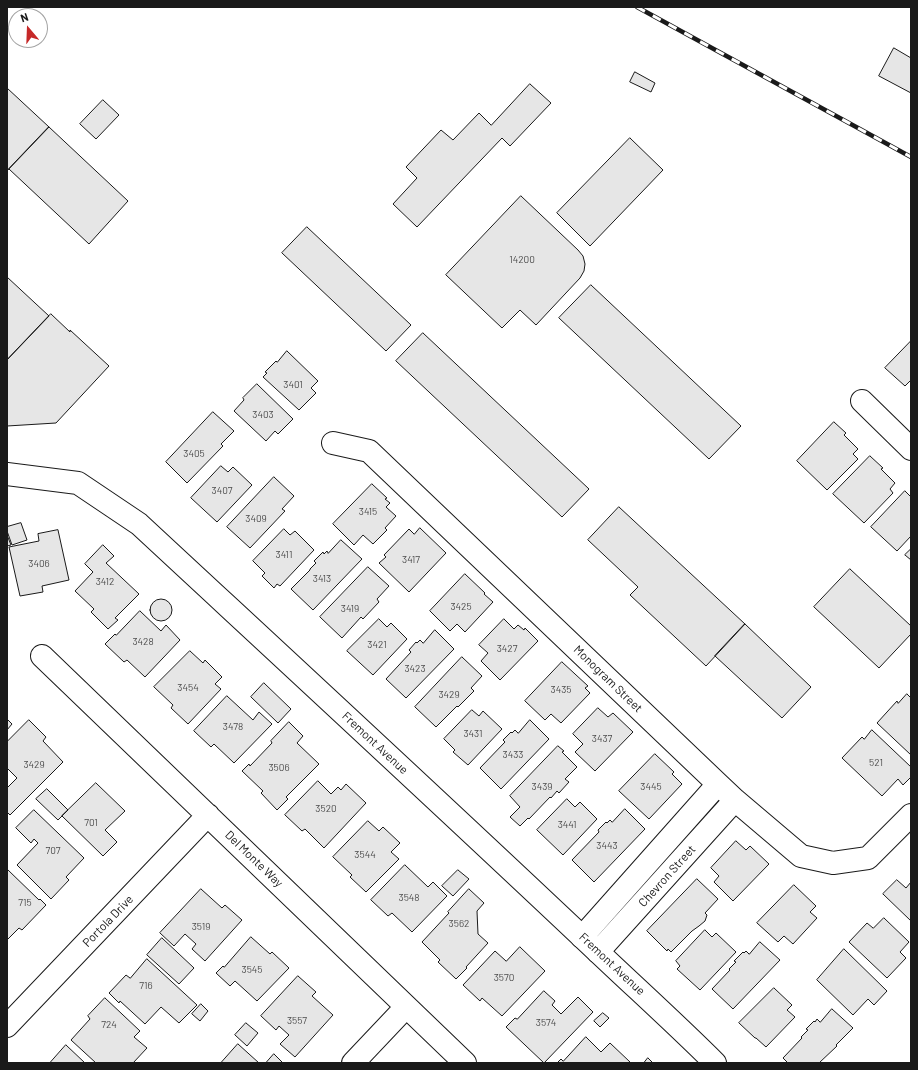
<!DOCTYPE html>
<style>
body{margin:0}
#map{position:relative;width:918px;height:1070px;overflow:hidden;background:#fff;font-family:Barlow,sans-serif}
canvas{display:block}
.frame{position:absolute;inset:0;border:8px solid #1a1a1a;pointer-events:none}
.north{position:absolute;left:8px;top:8px;width:40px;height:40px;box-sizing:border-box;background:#fff;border:1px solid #a3a3a3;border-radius:50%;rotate:341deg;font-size:11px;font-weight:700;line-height:16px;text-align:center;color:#1a1a1a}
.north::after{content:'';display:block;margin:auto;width:14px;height:18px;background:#c62828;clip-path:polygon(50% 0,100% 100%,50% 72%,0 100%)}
</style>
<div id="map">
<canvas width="918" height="1070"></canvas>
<div class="frame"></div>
<div class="north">N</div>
</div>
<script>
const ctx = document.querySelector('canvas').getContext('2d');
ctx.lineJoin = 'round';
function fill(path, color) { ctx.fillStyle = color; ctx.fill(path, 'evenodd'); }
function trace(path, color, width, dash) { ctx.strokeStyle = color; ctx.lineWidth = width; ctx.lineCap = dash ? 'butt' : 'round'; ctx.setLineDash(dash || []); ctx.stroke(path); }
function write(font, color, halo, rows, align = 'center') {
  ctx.font = font + ' Barlow,sans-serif'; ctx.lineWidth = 3; ctx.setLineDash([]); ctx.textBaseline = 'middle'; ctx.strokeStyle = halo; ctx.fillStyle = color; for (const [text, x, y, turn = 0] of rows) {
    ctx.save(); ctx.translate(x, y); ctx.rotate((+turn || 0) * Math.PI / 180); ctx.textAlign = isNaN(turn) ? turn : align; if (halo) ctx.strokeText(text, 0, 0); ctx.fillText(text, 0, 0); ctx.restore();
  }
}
const building = new Path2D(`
 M894,48L911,58V93L879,76Z
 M635,72L655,83L651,92L630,82Z
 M530,84L551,103L510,146L502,138L417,227L393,204L417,178L406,167L441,130L453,140L479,113L491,125Z
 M7,88L49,127L7,171Z
 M103,100L119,115L96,139L80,124Z
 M49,127L128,201L89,244L9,169Z
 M630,138L663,170L590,246L557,213Z
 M521,196L578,250L583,256L585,264L584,271L580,278L536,325L520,310L502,328L446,275Z
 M307,227L411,325L386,351L282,253Z
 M7,277L49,316L7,360Z
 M591,285L741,426L709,459L559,318Z
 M51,314L70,332V330L109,366L56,423L7,426V360Z
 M423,333L589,489L562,517L396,361Z
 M911,341V380L905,386L885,368Z
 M287,351L318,381L311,388L316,393L299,410L263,377L267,373L265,372L276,361L277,362Z
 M257,384L293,419L278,434L275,431L266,441L234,411L244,400L243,398Z
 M213,412L234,431L221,444L223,446L187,483L166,462Z
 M834,422L846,433L844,435L858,449L853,454L858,459L827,490L797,461Z
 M870,456L883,468L881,469L895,483L890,489L893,493L864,523L833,494Z
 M221,466L228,472L233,467L252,485L217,522L191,498Z
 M274,477L294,496L282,509L285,511L250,548L227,527Z
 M372,484L387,498L385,499L390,503L386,507L396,516L385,528L387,530L373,544L363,535L354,545L333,524Z
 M905,491L911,497V536L897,551L871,527Z
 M619,507L745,624L706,666L630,595L638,587L588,540Z
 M21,523L27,540L12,545L7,531V527Z
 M420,528L446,553L409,592L379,563L386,557L384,555L409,529L414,534Z
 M284,529L290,535L295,531L314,550L280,586L277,584L274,588L262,576L265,573L253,561Z
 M58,530L69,580L42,586L43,592L20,596L9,547L39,541L38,534Z
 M7,535L11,545L7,546Z
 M341,540L362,559L313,610L291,589L310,570V569L316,563L314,561L323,552L324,554L327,551L328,553Z
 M103,545L114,556L106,563L139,594L115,618L118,620L108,629L91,612L94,609L75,591L93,572L85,564Z
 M911,549V560L905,555Z
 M368,567L389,586L377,599L379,602L363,619L361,617L342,638L320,617Z
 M850,569L911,626V634L879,668L814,607Z
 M465,574L485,593L484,594L493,602L465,632L457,624L450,631L430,611Z
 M150 610a11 11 0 1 1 22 0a11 11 0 1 1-22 0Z
 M140,611L161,631L166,625L180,640L145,677L127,660L124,662L105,644L115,634L116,635Z
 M379,619L387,627L391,623L407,639L373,675L347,651Z
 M504,619L514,629L518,625L524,630L525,628L538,641L500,680L481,661L488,653L479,645Z
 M745,624L811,687L782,718L715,656Z
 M435,630L454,649L406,698L386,679L411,652L409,650L416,642L417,643L420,640L423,643Z
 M190,651L203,663L205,660L222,677L215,684L221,689L188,724L171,708L173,705L154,687Z
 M462,657L482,676L471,688L474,691L458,707L457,706L436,727L415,707Z
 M562,662L588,686L585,688L590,693L561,723L551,714L545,720L525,701Z
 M264,683L291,709L278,723L251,697Z
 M907,694L911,698V755L877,723L897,701L898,703Z
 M227,696L253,720L259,712L272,724L234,763L214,744L211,747L194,731Z
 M598,708L608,717L613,713L633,732L595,771L575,752L583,744L573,734Z
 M472,710L479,716L483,711L502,729L468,765L453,752L455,750L444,739Z
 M7,719L12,724L7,730Z
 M29,720L46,737L43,741L63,762L10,815L7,812V788L17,778L7,768V742Z
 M530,720L549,739L501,789L480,768L505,742L503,740L511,732L512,733L515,730L518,733Z
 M289,722L303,736L297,743L319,764L286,797L288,799L277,810L261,793L263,791L242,771L249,764L250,766L272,743L271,741Z
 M872,730L911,767V777L903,785L898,779L882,796L842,758L862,737L864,739Z
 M558,746L564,751L562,752L577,767L565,779L569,782L559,793L557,791L551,798L550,797L529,819L528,818L520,826L510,817L520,807L510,796Z
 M655,754L674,772L672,774L682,784L649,819L619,791Z
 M318,781L331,794L338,787L341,790L346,784L366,803L324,848L305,829L302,831L285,815Z
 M96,783L125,811L105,830L117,842L103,856L62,816Z
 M47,789L68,810L58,820L36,799Z
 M567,799L575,807L580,802L597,819L563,855L537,830Z
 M625,809L645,829L594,882L572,860L599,832L598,830L606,822L607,823L610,820L612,822Z
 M34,810L84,858L66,877L69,880L51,899L17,865L38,843L34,839L31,843L16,828Z
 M368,821L379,831L383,827L400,843L391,852L399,859L366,892L350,877L352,875L333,857Z
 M736,841L746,850L750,846L769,864L733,901L714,882L719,876L711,868Z
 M405,865L428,887L433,882L447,896L412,932L392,913L388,916L371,900Z
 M7,869L39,900L40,899L46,905L22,930L19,928L8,939H7Z
 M458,870L469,879L453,896L442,886Z
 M697,879L718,899L705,913L707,915L705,921L699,926L692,931L671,952L668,949L667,951L647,931Z
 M897,880L906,888L911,882V921L883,894Z
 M794,885L816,906L810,912L817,918L793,944L784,936L778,942L757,923Z
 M201,889L222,908L225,905L242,920L205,961L192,949L196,944L185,934L174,946L160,933Z
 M469,889L484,903L477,911L478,934L488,943L466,967L467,968L456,979L438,962L440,960L422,942L449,913L448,912Z
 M884,918L909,942L900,952L906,958L887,978L849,942L867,923L873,928Z
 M705,930L712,937L716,933L736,952L700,990L677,969L680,966L676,961Z
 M251,937L270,954L272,952L289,968L257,1001L235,981L230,986L216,973L223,966L224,967Z
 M162,938L194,968L179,984L147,955Z
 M760,942L780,960L733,1009L712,989L730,970L729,969L736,962L734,961L743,952L744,953L746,951L749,954Z
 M520,947L545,971L502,1016L482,998L480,1001L463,985L495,951L506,961Z
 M844,949L887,991L874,1005L868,999L853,1015L817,980Z
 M147,959L197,1005L179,1023L161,1007L145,1024L120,1001L119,1003L109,993L126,975L130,978Z
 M298,976L316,992L312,996L333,1015L295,1057L280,1044L289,1035L279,1026L276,1030L261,1016Z
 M774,988L792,1005L787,1010L795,1017L766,1047L756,1038H755L739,1023Z
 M544,991L555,1001L552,1005L561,1014L578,997L593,1012L544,1063L506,1027L515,1018L517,1019Z
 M105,998L140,1031L134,1037L147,1048L133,1063H96L71,1040L90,1019L88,1016Z
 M201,1004L208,1011L200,1021L192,1014Z
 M832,1009L853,1028L836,1045L837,1046L819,1063H788L783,1058L802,1038L801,1037L808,1030L806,1029L814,1021L815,1022L817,1019L820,1022Z
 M603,1013L609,1018L600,1027L594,1021Z
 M246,1023L258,1033L247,1046L235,1035Z
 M586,1037L601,1052L610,1043L630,1062L628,1063H557L561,1059L563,1061Z
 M238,1044L259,1063H221Z
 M66,1045L85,1063H50Z
 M274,1054L282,1062L281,1063H266Z
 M648,1058L653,1063H644Z`);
fill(building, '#e6e6e6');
trace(building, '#1a1a1a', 1);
const minor = new Path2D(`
 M862,401L911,449
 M333,443L369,451L718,784L735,800L801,856L833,863L868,858L911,815
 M42,656L465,1063
 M582,937L718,784
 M598,952L735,800
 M7,1026L208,815
 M353,1063L406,1007`);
const tertiary = new Path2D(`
 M7,474L78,483L139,524C292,666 446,808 597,951C637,989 677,1025 715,1063`);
trace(minor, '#1a1a1a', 24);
trace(tertiary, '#1a1a1a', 24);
trace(minor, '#fff', 22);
trace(tertiary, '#fff', 22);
const rail = new Path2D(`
 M637,7L911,157`);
trace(rail, '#1a1a1a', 4.5);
trace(rail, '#fff', 3, [9]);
write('10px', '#4d4d4d', null, [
 ["14200",522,260],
 ["3401",293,385],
 ["3403",263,415],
 ["3405",194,454],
 ["3407",222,491],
 ["3415",368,512],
 ["3409",256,519],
 ["3411",284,555],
 ["3417",411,560],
 ["3406",39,564],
 ["3413",322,579],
 ["3412",105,582],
 ["3425",461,607],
 ["3419",350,609],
 ["3428",143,642],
 ["3421",377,645],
 ["3427",507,649],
 ["3423",415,669],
 ["3454",188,688],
 ["3435",561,690],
 ["3429",449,695],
 ["3478",233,727],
 ["3431",473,734],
 ["3437",602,739],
 ["3433",513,755],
 ["521",876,763],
 ["3429",34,765],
 ["3506",279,768],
 ["3439",542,787],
 ["3445",651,787],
 ["3520",326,809],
 ["701",91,823],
 ["3441",567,825],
 ["3443",607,846],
 ["707",53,851],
 ["3544",365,855],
 ["3548",409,898],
 ["715",25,903],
 ["3562",459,924],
 ["3519",201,927],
 ["3545",252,970],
 ["3570",504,978],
 ["716",146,986],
 ["3557",297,1021],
 ["3574",546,1023],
 ["724",109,1025]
]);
write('12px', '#1a1a1a', '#fff', [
 ["Monogram Street",608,679,44],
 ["Fremont Avenue",375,743,43],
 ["Del Monte Way",254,859,44],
 ["Chevron Street",667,876,-48],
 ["Portola Drive",108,921,-46],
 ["Fremont Avenue",612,964,43]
]);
</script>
